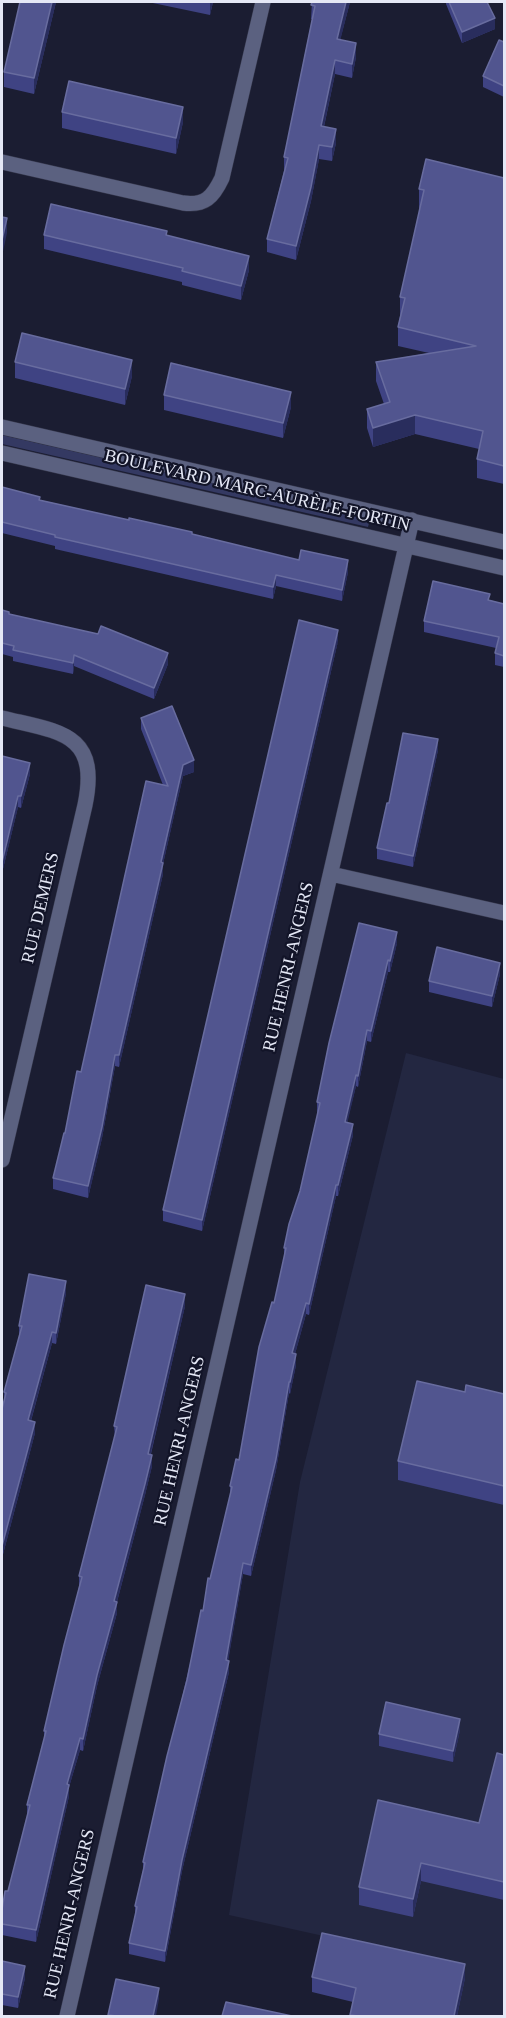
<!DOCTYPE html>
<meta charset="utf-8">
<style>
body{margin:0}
#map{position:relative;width:506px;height:2018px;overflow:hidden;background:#1b1d32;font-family:"Times New Roman",serif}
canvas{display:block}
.frame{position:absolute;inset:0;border:3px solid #e5e8f6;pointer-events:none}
</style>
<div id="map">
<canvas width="506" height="2018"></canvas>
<div class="frame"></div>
</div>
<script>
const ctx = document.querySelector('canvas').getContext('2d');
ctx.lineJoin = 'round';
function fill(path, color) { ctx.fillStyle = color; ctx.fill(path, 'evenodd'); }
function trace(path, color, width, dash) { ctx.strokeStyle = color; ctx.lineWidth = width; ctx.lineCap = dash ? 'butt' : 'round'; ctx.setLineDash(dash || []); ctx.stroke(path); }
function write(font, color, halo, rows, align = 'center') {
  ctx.font = font + ' "Times New Roman",serif'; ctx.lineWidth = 4.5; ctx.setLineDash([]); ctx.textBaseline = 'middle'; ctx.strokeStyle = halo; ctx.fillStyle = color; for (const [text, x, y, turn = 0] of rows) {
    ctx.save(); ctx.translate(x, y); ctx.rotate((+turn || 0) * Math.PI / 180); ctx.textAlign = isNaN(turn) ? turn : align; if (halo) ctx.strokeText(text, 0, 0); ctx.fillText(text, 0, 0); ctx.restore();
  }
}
fill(new Path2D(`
 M406,1053L504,1079V2016H349L364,1945L229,1915L300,1482Z`), '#232741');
fill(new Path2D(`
 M2,435L370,519L368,527L2,444Z`), '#343962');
const minor = new Path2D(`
 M2,162L183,203C205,206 213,197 222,178L263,2
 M2,427L504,542
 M2,453L504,568
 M2,718C59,732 100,732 85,805L2,1160
 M331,874L504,913
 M67,2016L412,520`);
trace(minor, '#37394d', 16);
trace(minor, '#5b6180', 15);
fill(new Path2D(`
 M56,2L34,94L4,87V72Z
 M148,2H213L210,15Z
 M312,2H350L340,40L356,57L352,78L335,74L324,127L336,143L332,161L319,159L311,201L296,260L267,252V239L284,171V157L312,19H311Z
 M446,2H487L495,29L462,43L446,4Z
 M504,42V97L483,87V76Z
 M62,112L183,122L176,154L62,128Z
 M504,178V484L477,478V459L479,449L415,434L373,447L367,428V409L384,404L376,381V362L429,353L398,346V327L400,316V297L420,208H419V189Z
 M44,235L249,270L241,300L182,285V282L44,249Z
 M15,362L132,376L125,405L15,378Z
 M164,395L291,407L283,438L164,410Z
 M2,487L40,500L192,534L348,572L342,601L276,586L273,599L55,549V546L2,533Z
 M490,600L504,604V667L495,665V653L496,648L424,632V621Z
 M2,610L9,614L168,664L154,699L74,666L73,674L13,661V657L2,654Z
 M338,641L202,1231L163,1221V1210Z
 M141,718L194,772L183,776L163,864V874L119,1067L115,1066L102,1138L88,1198L53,1189V1178L81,1072L163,785L141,729Z
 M438,750L413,867L377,859V848L389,803Z
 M2,756L30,774L21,808L18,807L2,873Z
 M397,943L390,972H388L371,1042L367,1041L358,1087L356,1086L347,1122L353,1135L338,1196H336L309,1315L306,1314L295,1354L296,1365L290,1394L289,1393L276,1470L251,1576L243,1574L228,1660L229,1672L182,1871L165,1962L129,1954V1943L135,1917V1906L143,1870V1862L230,1495V1486L239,1460L284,1259V1248L300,1191L318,1113H317V1102L329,1043Z
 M500,974L492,1007L429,992V981Z
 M66,1293L56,1344L52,1343L31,1421L35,1433L2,1558V1409L4,1401V1392L19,1337V1326Z
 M185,1306L151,1454L152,1466L145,1495L117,1602V1613L97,1686L83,1751L80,1750L69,1787V1796L36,1942L2,1935V1910L8,1891L27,1816V1805L44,1739V1731L79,1587V1576L115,1437L114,1426Z
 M465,1392L504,1394V1505L398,1480V1461Z
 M460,1730L453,1762L379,1746V1734Z
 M504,1755V1900L421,1881L413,1917L359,1905V1887L479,1823Z
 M2,1961L25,1978L18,2008L2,2005Z
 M312,1977L465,1978L457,2016H350L353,2002L312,1992Z`), '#3f4383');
fill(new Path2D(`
 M52,2H56L34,94V78Z
 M210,2H213L210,15Z
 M346,2H350L337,53V39Z
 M495,18V29L462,43V32Z
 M356,43V57L352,78V64Z
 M335,60V74L321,140V126Z
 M183,107V122L176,154V138Z
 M336,129V143L332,161V147Z
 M319,145V159L311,201L296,260V246Z
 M7,218V233L2,256V240Z
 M249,256V270L241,300V286Z
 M132,360V376L125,405V389Z
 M291,392V407L283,438V423Z
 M415,415V434L373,447V428Z
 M348,560V572L342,601V590Z
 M276,575V586L273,599V587Z
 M338,630V641L202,1231V1220Z
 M168,653V664L154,699V688Z
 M74,655V666L73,674V663Z
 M438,739V750L413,867V856Z
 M194,760V772L183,776L163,864V874L119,1067V1055L183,765Z
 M30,763V774L21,808V796Z
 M18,796V807L2,873V862Z
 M397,932V943L390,972V961Z
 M388,960V972L371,1042V1031Z
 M500,963V974L492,1007V996Z
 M367,1030V1041L358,1087V1076Z
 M115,1055V1066L102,1138L88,1198V1186Z
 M356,1075V1086L345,1133V1122Z
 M353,1124V1135L338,1196V1185Z
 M336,1185V1196L309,1315V1304Z
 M66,1281V1293L56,1344V1333Z
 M185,1294V1306L148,1465V1454Z
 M306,1303V1314L292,1365V1353Z
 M52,1332V1343L28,1431V1420Z
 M296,1354V1365L290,1394V1382Z
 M289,1382V1393L276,1470L251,1576V1565Z
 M35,1422V1433L2,1558V1546Z
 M152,1455V1466L145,1495L114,1613V1601Z
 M243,1563V1574L227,1668L229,1661V1672L182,1871L165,1962V1951L182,1860L226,1660Z
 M117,1602V1613L97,1686L83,1751V1739L97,1675Z
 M460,1719V1730L453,1762V1751Z
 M80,1738V1750L69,1787V1796L36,1942V1930L67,1784Z
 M421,1863V1881L413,1917V1899Z
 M465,1964V1978L457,2016H454Z
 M25,1966V1978L18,2008V1997Z
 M159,1988V1999L156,2016H153Z`), '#292d5d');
const building = new Path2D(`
 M20,2H52L34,78L4,72Z
 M312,2H346L337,39L356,43L352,64L335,60L321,126L336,129L332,147L319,145L311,187L296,246L267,239L288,158L284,157L315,6L311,5Z
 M449,2H487L495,18L462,32Z
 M499,40L504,42V86L483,76Z
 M69,81L183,107L176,138L62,112Z
 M426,159L504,178V466L477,459L483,431L415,415L373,428L367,409L390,402L376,362L476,346L398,327L405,298L400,297L424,190L419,189Z
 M51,204L167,231L166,235L249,256L241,286L182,271L183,268L44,235Z
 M2,217L7,218L2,240Z
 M22,333L132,360L125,389L15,362Z
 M171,363L291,392L283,423L164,395Z
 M2,487L40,497L39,500L129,520V518L192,532V534L299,560L301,550L348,560L342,590L276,575L273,587L55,537V535L2,522Z
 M433,581L490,594L488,600L504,604V656L495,653L499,637L424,621Z
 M2,610L9,612V614L98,634L101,626L168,653L154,688L74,655L73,663L13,650L14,646L2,643Z
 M299,620L338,630L202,1220L163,1210Z
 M172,706L194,760L183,765L161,862L163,863L119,1055H115L102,1127L88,1186L53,1178L64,1133H65L77,1071L81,1072L146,781L168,786L141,718Z
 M403,733L438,739L413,856L377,848L387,803H389Z
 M2,756L30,763L21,796H18L2,862Z
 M359,923L397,932L390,961L388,960L371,1031L367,1030L358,1076L356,1075L345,1122L353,1124L338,1185H336L309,1304L306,1303L292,1353L296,1354L290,1382H289L276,1459L251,1565L243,1563L226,1660L229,1661L182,1860L165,1951L129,1943L137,1907L135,1906L145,1863L143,1862L167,1756L187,1680L201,1610L203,1611L208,1578L210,1579L232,1487L230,1486L236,1459L239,1460L259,1347L272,1302L274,1303L286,1248H284L289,1224L300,1191L320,1103L317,1102L329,1043Z
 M437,947L500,963L492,996L429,981Z
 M29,1274L66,1281L56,1333L52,1332L28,1420L35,1422L2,1546V1409L6,1393L4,1392L22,1326H19Z
 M146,1285L185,1294L148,1454L152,1455L145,1484L114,1601L117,1602L97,1675L83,1739L80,1738L67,1784L69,1785L36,1930L2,1924V1910L5,1891H8L30,1805H27L46,1731H44L64,1645L82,1577L79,1576L117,1427L114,1426Z
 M417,1381L465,1392L466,1385L504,1394V1486L398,1461Z
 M386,1702L460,1719L453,1751L379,1734Z
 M497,1753L504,1755V1882L421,1863L413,1899L359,1887L378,1800L479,1823Z
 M322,1933L465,1964L454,2016H358L350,2015L356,1988L312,1977Z
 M2,1961L25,1966L18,1997L2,1994Z
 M116,1979L159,1988L153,2016H117L108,2015Z
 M226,2002L292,2016H222Z`);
fill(building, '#51558f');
trace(building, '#686c9f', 1.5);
write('18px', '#e5e8f6', '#121428', [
 ["BOULEVARD MARC-AURÈLE-FORTIN",257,491,13],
 ["RUE DEMERS",41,908,-77],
 ["RUE HENRI-ANGERS",289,967,-77],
 ["RUE HENRI-ANGERS",180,1441,-77],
 ["RUE HENRI-ANGERS",70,1914,-77]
]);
</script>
